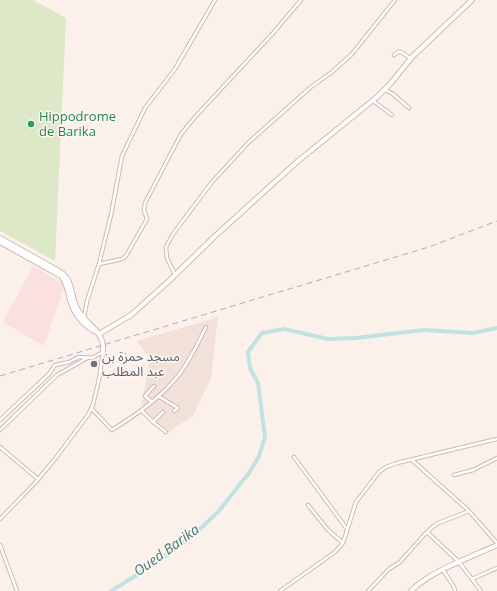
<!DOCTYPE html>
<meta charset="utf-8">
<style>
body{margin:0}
canvas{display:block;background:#fbf1ea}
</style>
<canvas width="497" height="591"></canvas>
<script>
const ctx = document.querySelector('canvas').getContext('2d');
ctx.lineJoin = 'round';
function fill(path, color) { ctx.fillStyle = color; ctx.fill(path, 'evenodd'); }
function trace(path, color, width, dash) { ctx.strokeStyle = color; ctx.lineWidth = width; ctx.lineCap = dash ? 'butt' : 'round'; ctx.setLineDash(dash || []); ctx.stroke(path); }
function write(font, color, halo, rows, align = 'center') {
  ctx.font = font + ' "Open Sans","Noto Sans Arabic",sans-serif'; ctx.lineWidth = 3; ctx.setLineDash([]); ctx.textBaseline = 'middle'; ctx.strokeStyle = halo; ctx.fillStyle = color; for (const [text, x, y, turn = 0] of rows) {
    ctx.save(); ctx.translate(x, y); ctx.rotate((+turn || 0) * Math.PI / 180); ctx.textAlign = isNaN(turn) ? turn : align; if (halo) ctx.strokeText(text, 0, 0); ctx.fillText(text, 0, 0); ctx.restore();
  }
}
fill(new Path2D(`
 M218,317L211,378L193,416L168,432L145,412L142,403L150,358L137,341Z`), '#f2e1d9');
fill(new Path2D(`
 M33,266L65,284L44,346L3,322Z`), '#fae1df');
fill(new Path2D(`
 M0,0H33L66,18L55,261L0,231Z`), '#dde8c9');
trace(new Path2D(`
 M111,591L151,566L189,539L218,512L249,473L259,456L265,437L258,383L250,368L248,352L262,333L284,329L328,339L356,338L424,330L473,333L497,328`), '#c0e3e1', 4);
const street = new Path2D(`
 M394,55L398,52H401L410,58
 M384,89L393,94L409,108
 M372,100L392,115
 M99,264L122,259L126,256L147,219L144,210L145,203L181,134L196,116L274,32L301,0
 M175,275L167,258L166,247L173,234L212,182L249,142L311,87L332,72L352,54L395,0
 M84,317L87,301L99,264L111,215L122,156L145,108L175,69L215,0
 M158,396L178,408L174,411
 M152,402L145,396L154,386
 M91,408L112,430C136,415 159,399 177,377C189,363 198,343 206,327
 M142,411L153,422L166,432
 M0,420L49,374L55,365L69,362L79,357L92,358L103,352L99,379L93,405L88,415L55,459L35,483L0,519
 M153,422L163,412
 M0,430L57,375L89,357
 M0,447L38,479
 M294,457L347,529
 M412,460L469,511L497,543
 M454,475L473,470L497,458
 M308,505L328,530L343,543
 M427,532L459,562L481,591
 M0,545L17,591
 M443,570L454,587L455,591
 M472,579L497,568
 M280,591L335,552L343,543L356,502L379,472L386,467L397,463L497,439
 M368,591L389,569L400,562L424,535L436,524L469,511`);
const secondary = new Path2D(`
 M0,238L59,271C73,279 70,293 76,306C83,325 105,328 103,352
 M0,242L61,276C67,283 68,291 70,300C74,314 83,325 96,332
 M99,334L131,315L170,280L214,237L298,161L377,97L391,83L412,57L472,0
 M411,591C430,571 472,557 497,545`);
trace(street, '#cfb9b3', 4.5);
trace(secondary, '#d1b8b1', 6);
trace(street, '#fff', 2.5);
trace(secondary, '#fff', 4);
trace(new Path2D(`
 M0,376L429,247L497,221`), '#b1a9c5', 1, [6, 4]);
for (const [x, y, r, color] of [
 [31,124,4,"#2e9e5b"],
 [94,364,4,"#6b7280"]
]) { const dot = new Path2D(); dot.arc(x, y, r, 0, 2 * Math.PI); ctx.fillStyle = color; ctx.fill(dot); trace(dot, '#fef6f1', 1.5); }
write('13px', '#27864d', '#fef6f1', [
 ["Hippodrome",39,117],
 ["de Barika",39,132]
], 'left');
write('13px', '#5b616d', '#fef6f1', [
 ["مسجد حمزة بن",102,357],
 ["عبد المطلب",102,372]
], 'left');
write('italic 14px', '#447875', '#fef6f1', [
 ["Oued Barika",167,551,-36]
]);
</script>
